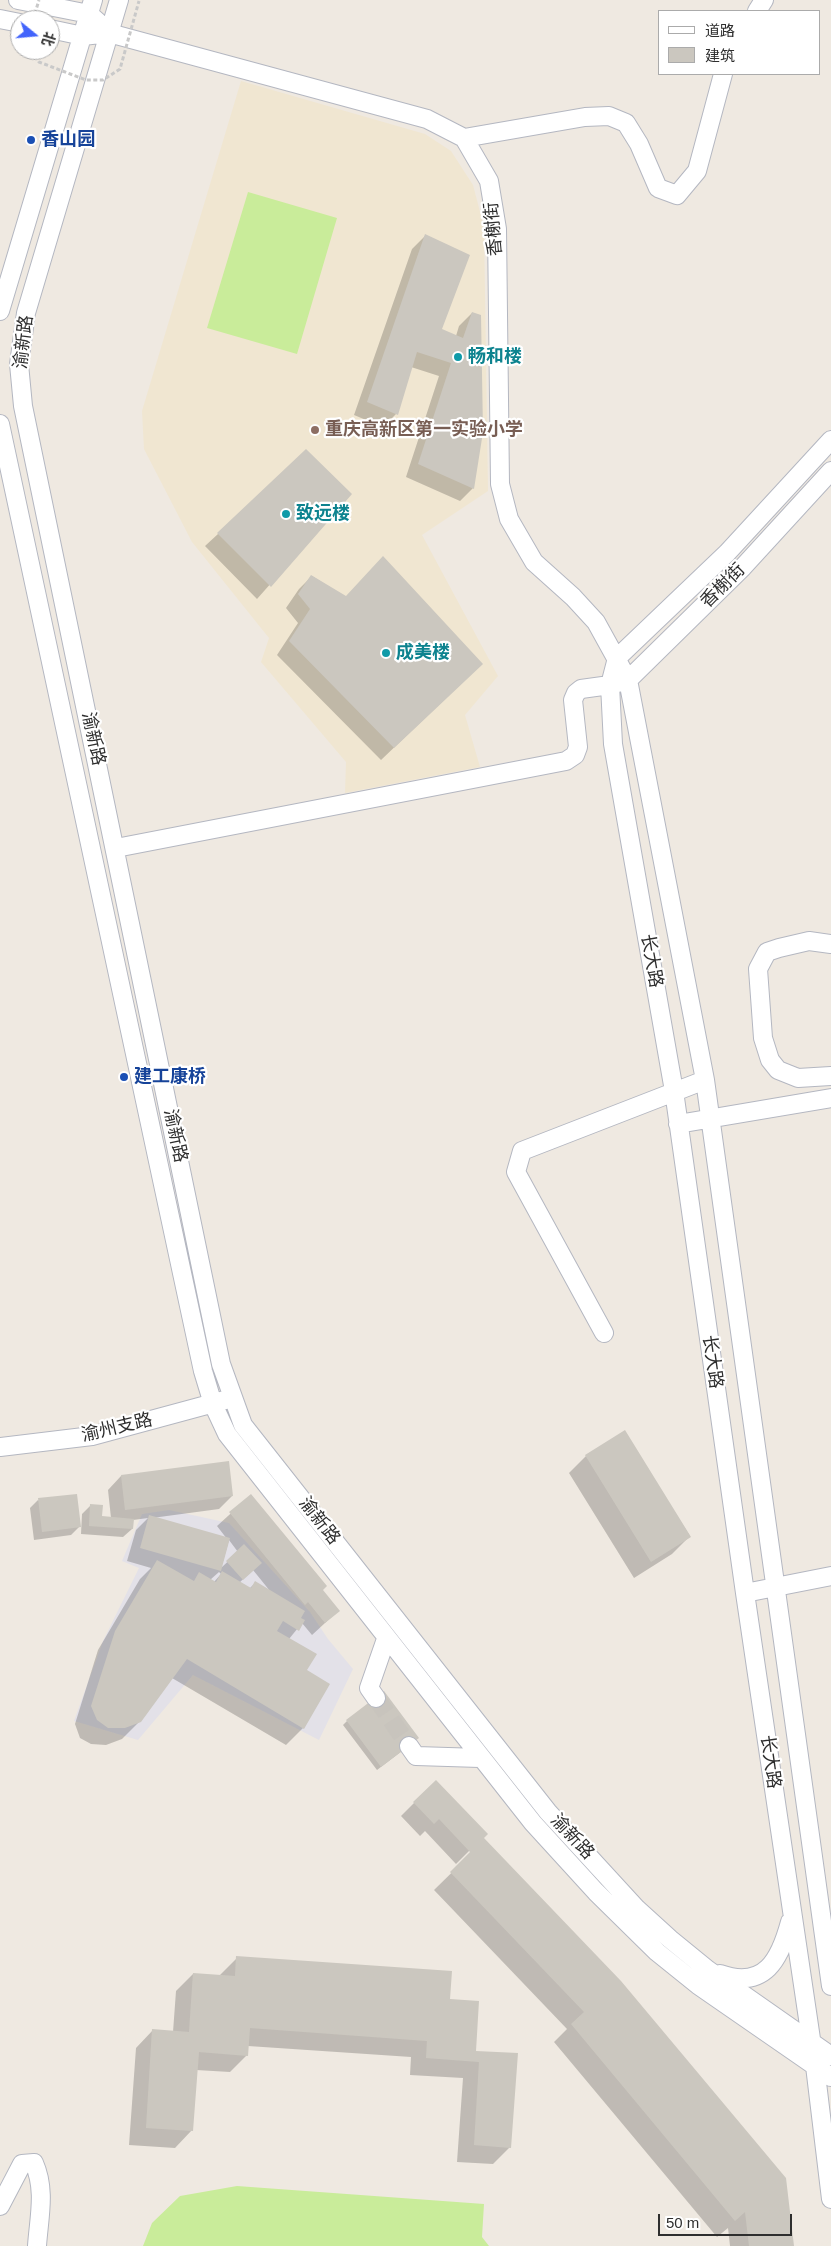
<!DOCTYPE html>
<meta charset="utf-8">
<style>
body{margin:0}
#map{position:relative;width:831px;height:2246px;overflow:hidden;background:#efe9e1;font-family:Arial,"Noto Sans SC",sans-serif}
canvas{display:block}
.legend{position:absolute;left:658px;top:10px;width:162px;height:65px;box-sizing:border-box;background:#fff;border:1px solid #ababab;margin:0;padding:6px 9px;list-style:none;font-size:15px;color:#2e2e2e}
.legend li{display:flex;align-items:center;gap:10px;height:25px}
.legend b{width:25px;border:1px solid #ababab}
.north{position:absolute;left:10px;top:10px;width:50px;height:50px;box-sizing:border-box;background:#fff;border:1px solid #ababab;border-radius:50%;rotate:107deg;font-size:14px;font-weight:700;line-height:20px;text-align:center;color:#2e2e2e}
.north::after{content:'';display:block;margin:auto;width:18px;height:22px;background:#4264fb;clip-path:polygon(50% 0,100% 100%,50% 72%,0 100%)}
.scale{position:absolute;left:658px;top:2214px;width:134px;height:22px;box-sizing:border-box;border:2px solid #2e2e2e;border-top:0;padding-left:6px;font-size:15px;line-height:18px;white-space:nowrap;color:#2e2e2e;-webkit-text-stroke:4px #fff;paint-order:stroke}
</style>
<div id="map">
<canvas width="831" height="2246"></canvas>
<ul class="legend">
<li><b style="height:6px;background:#fff"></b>道路</li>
<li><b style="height:14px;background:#cbc7bf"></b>建筑</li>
</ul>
<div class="north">北</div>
<div class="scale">50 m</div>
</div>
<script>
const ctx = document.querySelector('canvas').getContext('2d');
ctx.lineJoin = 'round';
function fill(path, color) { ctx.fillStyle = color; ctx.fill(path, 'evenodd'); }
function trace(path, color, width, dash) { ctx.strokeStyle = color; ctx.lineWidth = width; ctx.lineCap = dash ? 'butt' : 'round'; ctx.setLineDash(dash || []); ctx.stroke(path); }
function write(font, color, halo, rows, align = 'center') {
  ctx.font = font + ' Arial,"Noto Sans SC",sans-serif'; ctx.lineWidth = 4.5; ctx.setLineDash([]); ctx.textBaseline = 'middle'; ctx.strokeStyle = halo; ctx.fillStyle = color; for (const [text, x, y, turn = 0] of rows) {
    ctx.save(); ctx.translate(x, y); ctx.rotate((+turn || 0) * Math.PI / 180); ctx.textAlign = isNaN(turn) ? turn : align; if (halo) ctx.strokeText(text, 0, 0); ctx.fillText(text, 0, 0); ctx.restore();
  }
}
fill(new Path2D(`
 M169,1510L229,1523L310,1612L328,1639L353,1669L319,1740L193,1675L138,1740L74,1721L103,1641L139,1568L122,1561L142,1514Z`), '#e3e1e8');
fill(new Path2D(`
 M241,81L425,134L451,151L473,185L484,227L488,491L422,535L498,676L465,715L480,767L345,793L346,762L261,662L269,638L192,542L144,449L142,411Z`), '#f0e6d1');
fill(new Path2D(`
 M248,192L337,218L297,354L207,328Z
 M237,2186L484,2204L482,2237L489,2246H143L152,2223L180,2196Z`), '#c9ec9a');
fill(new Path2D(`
 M425,236L440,330L456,336L459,326L472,313L473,488L460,501L406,477L439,376L411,367L396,414L383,427L354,415L412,249Z
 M350,494L257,599L205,546L218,534Z
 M312,576L468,677L381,760L277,655L298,623L286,608L299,589Z
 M624,1432L690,1536L672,1554L634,1578L569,1473L586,1456Z
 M228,1463L232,1496L219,1509L152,1518L227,1539L217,1526L251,1495L338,1611L312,1635L302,1623L289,1639L306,1671L303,1728L286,1745L172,1678L140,1721L122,1739L106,1745L91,1744L80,1738L75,1724L98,1650L140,1579L151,1568L127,1561L136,1530L148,1518L133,1520L132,1529L123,1537L81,1534L82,1514L91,1505L101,1517L111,1518L108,1490L121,1476ZM229,1540L238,1552L221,1568ZM253,1570L270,1591L255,1583L249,1589L239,1583ZM219,1572L221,1574L214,1582L210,1580Z
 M38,1500L80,1526L71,1535L34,1540L30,1508Z
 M347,1721L414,1742L377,1770L343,1725Z
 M436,1781L486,1834L456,1864L425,1831L420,1836L401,1816Z
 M485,1840L793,2246H730L728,2228L717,2237L554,2042L567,2029L434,1890Z
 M237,1958L449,2000L474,2052L517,2054L510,2147L493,2164L457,2162L463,2078L410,2075L411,2057L248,2046L247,2055L230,2072L196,2070L192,2130L175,2148L129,2145L136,2048L153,2030L173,2032L176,1991L193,1974L219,1976Z`), '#0003');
fill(new Path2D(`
 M425,234L470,255L442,329L463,338L472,312L481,315L483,432L474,489L418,464L451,363L417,352L398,415L367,402Z
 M306,449L352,494L271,587L217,533Z
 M383,556L483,664L394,748L289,641L310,609L298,594L311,575L346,596Z
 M625,1430L691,1537L651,1562L585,1455Z
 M229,1461L233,1496L125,1510L121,1475Z
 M77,1494L81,1527L42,1532L38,1498Z
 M251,1494L327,1586L323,1590L340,1611L325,1623L308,1602L305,1605L229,1512Z
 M90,1504L103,1505L102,1516L134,1519L133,1529L89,1526Z
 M149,1515L230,1538L221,1571L140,1548Z
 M244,1544L262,1563L243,1580L226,1561Z
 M157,1560L194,1581L199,1572L216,1582L222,1571L251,1588L255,1581L305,1611L301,1618L305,1620L299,1631L283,1621L277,1631L317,1654L307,1670L330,1684L304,1729L187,1659L141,1722L125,1728H108L97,1720L91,1706L115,1631Z
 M384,1691L419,1738L381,1767L346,1720Z
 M436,1780L488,1834L484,1838L621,1981L786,2178L794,2246H749L745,2212L735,2221L571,2024L584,2012L450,1872L470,1852L439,1819L434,1824L413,1802Z
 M236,1956L452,1971L450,1999L479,2001L476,2051L518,2053L511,2148L474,2145L479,2062L426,2058L427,2041L250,2028L248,2056L199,2052L193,2131L146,2128L152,2029L189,2032L193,1973L235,1976Z`), '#cbc7bf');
trace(new Path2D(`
 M376,1698L409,1746`), '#c8c4bd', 18, [18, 9]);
const minor = new Path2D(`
 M18,0L89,14L98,22
 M119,0L26,313L19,364L23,406L221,1364L243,1425L548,1812L637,1909L670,1939L708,1970L831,2056
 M757,11L764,0
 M0,19L20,23
 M50,29L83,36L109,33L427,119L464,138L489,181L497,229L500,484L509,519L534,562L573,597L596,622L628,680L705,1080L831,1986
 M464,138L585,117L609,116L626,123L639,144L658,188L677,195L697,171L723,74
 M0,311L93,0
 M0,424L203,1371L213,1404L227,1434L533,1823L596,1892L657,1952L698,1985L831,2077
 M831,440L727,553L617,658L610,685L613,744L674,1091L745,1593L815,2066L831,2199
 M116,848L566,761L575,755L578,747L573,700L576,693L581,689L610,685L628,680L743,567L831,471
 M831,944L809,941L779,948L767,952L758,969L763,1038L770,1060L778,1070L798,1078L831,1076
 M678,1124L831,1098
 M604,1333L516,1172L522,1151L705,1080
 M0,1447L92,1436L225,1400
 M745,1593L831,1576
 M376,1698L369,1688L386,1639
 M409,1746L416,1756L480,1758
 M720,1974C765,1990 780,1959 790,1922
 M0,2206L22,2164L34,2163C46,2190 39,2217 37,2246`);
trace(minor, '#b4b7c1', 20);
trace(minor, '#fff', 18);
trace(new Path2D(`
 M33,20L39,0
 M32,50L39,62L86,80H103L120,69L139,1`), '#c9c9c9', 3, [4, 2.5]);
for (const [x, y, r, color] of [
 [31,140,5,"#1a4fb4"],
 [458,357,5,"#0f9aa8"],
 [315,430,5,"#8d6e63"],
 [286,514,5,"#0f9aa8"],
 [386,653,5,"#0f9aa8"],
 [124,1077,5,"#1a4fb4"]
]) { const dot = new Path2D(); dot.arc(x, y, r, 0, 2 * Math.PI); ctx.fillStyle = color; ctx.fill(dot); trace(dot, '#fff', 2); }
write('bold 18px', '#164399', '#fff', [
 ["香山园",41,140],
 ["建工康桥",134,1077]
], 'left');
write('18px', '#2e2e2e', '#fff', [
 ["香榭街",494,229,-95],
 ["渝新路",24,342,-83],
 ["香榭街",723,586,-45],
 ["渝新路",93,739,78],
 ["长大路",651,961,80],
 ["渝新路",175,1136,78],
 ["长大路",712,1362,82],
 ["渝州支路",117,1428,-13],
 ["渝新路",319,1521,52],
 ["长大路",770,1762,82],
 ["渝新路",572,1837,47]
]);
write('bold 18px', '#0d838f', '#fff', [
 ["畅和楼",468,357],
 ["致远楼",296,514],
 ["成美楼",396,653]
], 'left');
write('bold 18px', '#785e54', '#fff', [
 ["重庆高新区第一实验小学",325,430]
], 'left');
</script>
